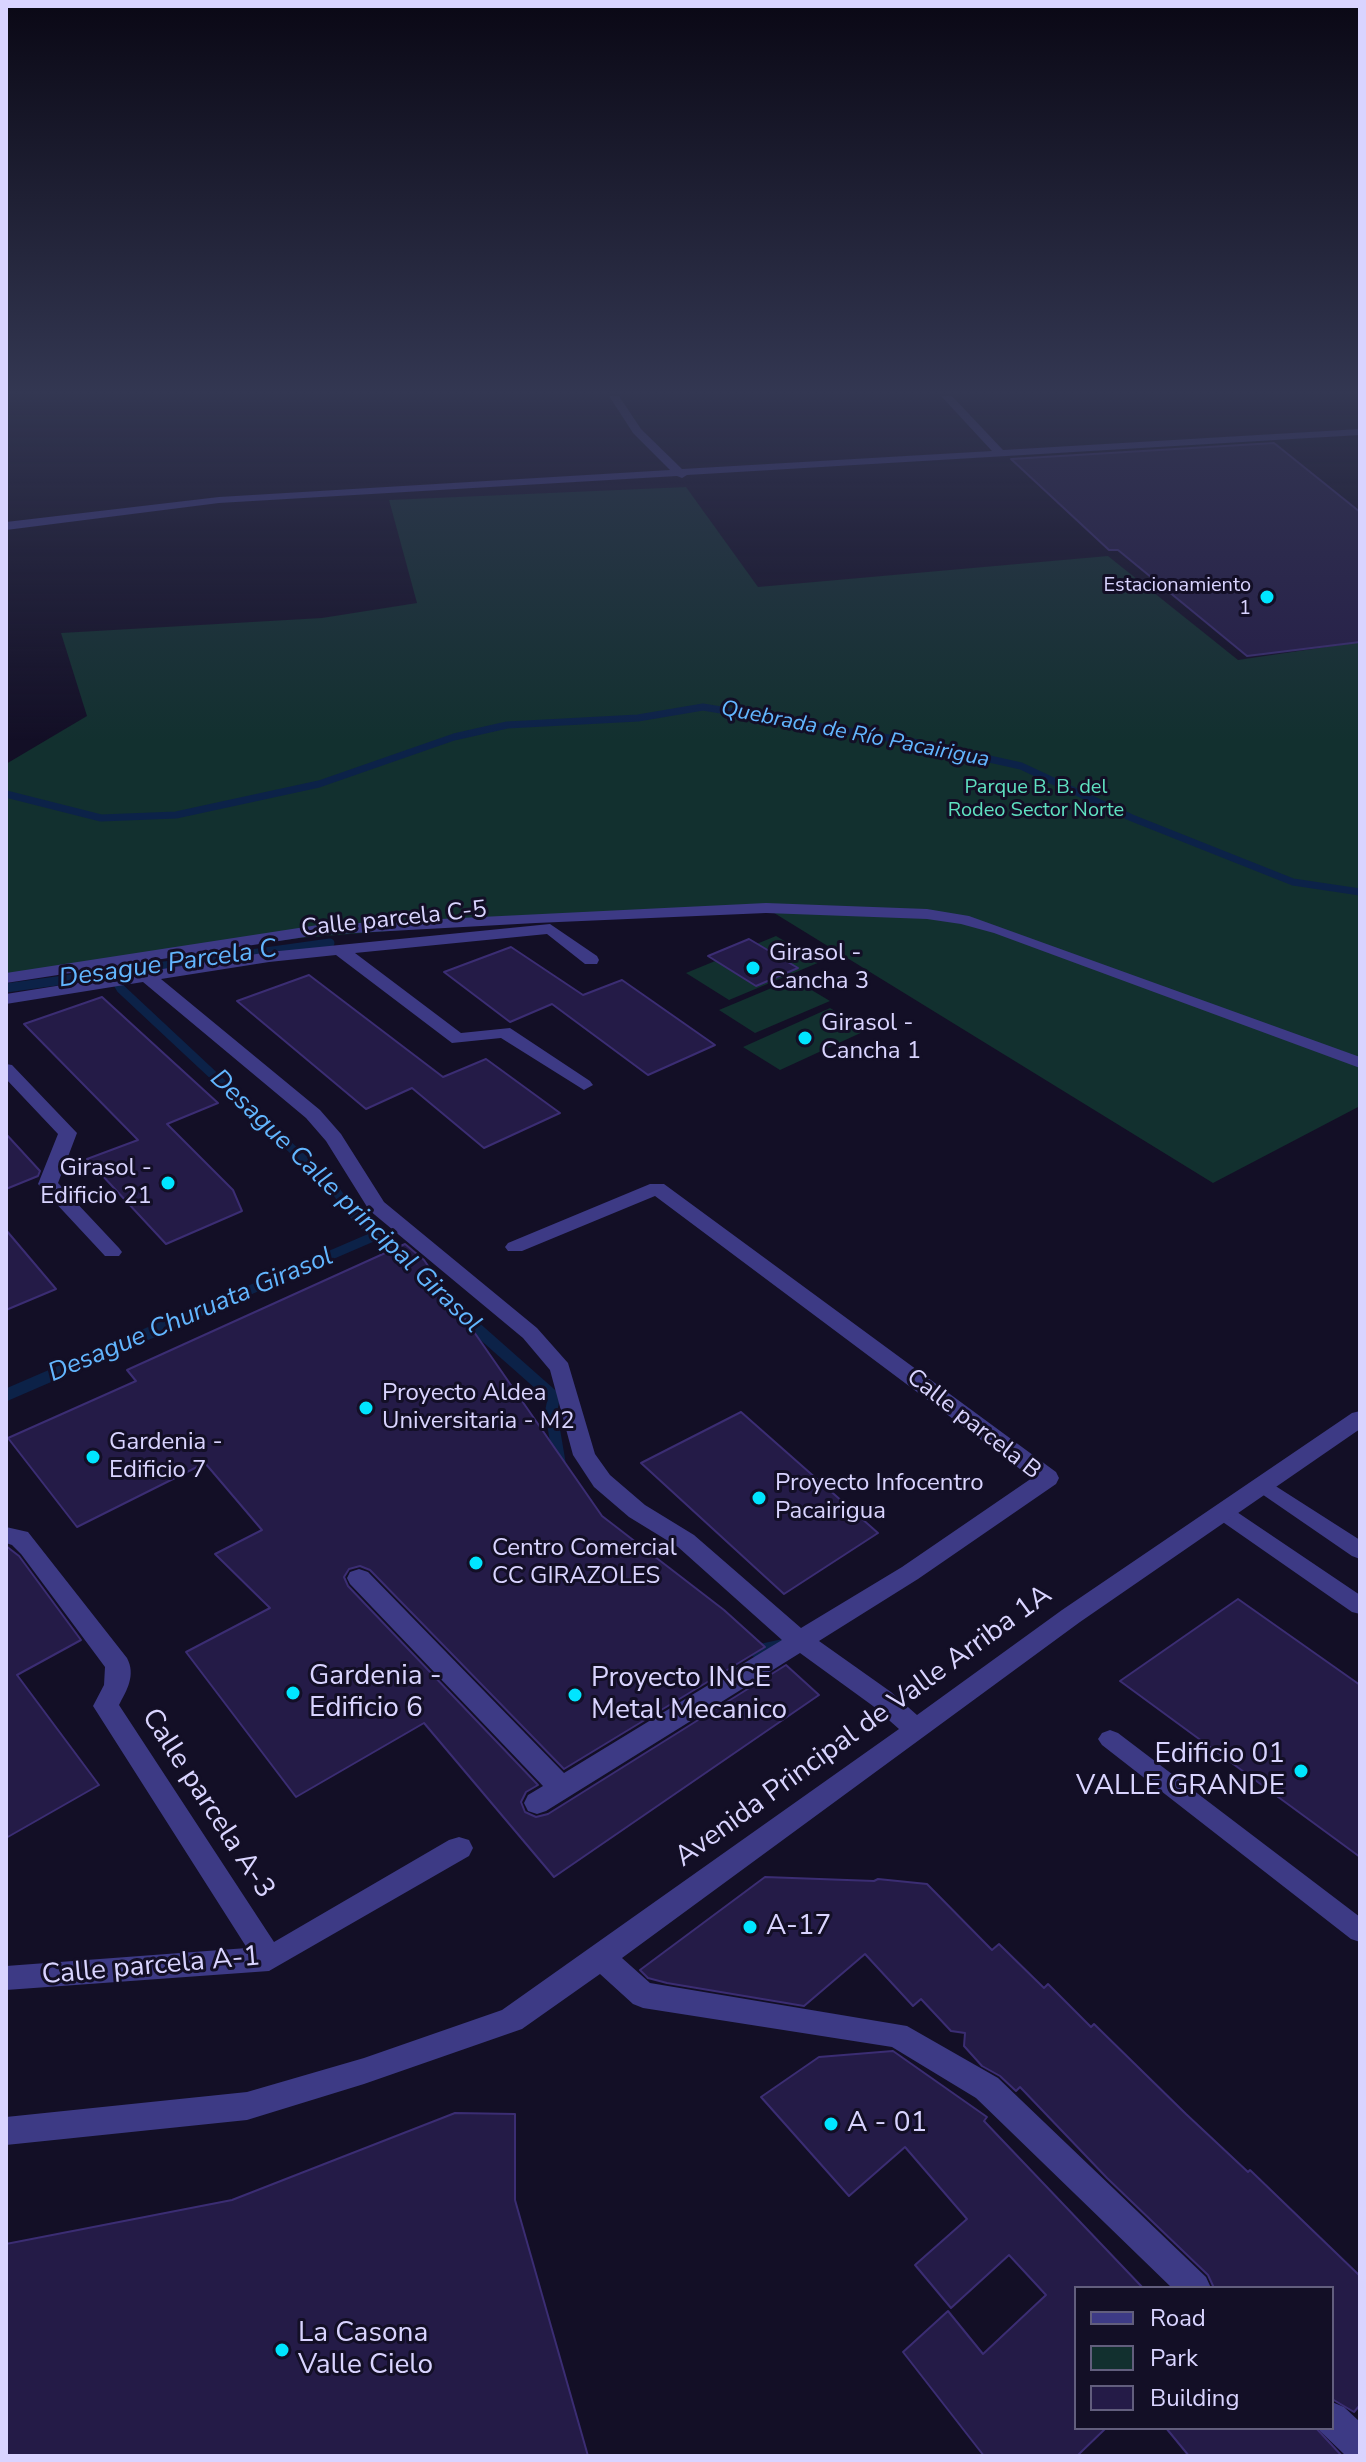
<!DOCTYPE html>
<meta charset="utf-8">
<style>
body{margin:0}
#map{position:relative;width:1366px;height:2462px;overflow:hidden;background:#130f26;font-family:"Nunito Sans",sans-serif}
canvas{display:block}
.frame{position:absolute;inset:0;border:8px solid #d9d4ff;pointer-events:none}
.legend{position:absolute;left:1074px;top:2286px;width:260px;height:144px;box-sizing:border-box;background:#130f26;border:2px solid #625e7d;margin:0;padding:10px 14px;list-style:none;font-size:24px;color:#d9d4ff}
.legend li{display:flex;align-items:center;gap:16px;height:40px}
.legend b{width:40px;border:2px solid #625e7d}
</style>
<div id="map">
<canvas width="1366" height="2462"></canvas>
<div class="frame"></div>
<ul class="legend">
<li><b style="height:10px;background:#3d3a85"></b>Road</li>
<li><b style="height:22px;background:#12302f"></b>Park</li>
<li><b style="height:22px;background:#241b47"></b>Building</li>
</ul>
</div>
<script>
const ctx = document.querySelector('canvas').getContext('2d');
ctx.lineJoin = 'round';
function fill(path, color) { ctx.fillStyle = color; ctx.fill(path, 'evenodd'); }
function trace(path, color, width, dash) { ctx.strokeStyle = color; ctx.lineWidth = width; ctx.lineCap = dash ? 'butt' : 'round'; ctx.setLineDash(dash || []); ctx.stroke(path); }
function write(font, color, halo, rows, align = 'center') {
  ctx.font = font + ' "Nunito Sans",sans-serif'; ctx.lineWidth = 6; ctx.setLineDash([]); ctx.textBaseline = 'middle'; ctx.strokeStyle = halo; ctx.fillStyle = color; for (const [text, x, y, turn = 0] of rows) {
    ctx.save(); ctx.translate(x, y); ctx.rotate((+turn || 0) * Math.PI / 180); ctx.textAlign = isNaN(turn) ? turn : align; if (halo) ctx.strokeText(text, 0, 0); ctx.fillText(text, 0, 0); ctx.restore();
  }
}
fill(new Path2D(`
 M686,487L758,587L1108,556L1238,660L1360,642V1106L1213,1183L766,908L580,916L300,938L6,978V764L87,716L61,633L322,618L417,603L389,500Z
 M776,936L820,962L729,1000L686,973Z
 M793,979L830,1001L755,1033L719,1010Z
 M830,1008L867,1030L780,1070L743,1047Z`), '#12302f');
trace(new Path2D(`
 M6,794L101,818L176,815L319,784L454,737L507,725L638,718L703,707L913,742L1021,766L1132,818L1293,882L1360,892`), '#0c2248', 7);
trace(new Path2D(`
 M111,972L121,989L334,1188L349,1210L399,1260
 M6,988L330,943
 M453,1308L478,1330
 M157,1330L375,1236`), '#0c2248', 9);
trace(new Path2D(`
 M476,1328L554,1397L551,1412L560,1465
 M6,1395L161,1328
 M749,1646L755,1651L783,1645`), '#0c2248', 12);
const building = new Path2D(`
 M1274,443L1360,512V642L1247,656L1118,550H1109L1011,459Z
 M749,939L798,968L756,986L708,956Z
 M511,947L583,995L622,980L715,1045L648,1075L552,1004L510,1022L444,972Z
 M309,975L443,1077L486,1059L560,1113L484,1148L412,1088L366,1109L237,1001Z
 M102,997L218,1103L167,1124L233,1190L242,1211L166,1244L87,1159L138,1140L24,1024Z
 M6,1134L40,1171L38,1176L6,1189Z
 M6,1230L56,1289L6,1310Z
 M405,1244L424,1260L602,1516L724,1610L765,1647L564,1769L370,1570L360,1566L349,1569L344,1577L348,1586L538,1785L526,1792L521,1802L525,1812L536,1817L548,1814L786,1665L819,1695L554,1877L424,1723L296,1797L186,1652L270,1608L215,1554L262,1530L205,1463L77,1527L8,1438L136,1381L127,1370Z
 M741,1412L878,1533L784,1594L641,1463Z
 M6,1546L19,1556L81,1640L17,1675L99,1785L6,1838Z
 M1238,1599L1360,1685V1857L1120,1681Z
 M765,1877L874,1881L878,1879L927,1884L992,1950L999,1944L1044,1988L1048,1984L1091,2027L1094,2024L1186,2114L1248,2172L1250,2170L1360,2276V2405L1354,2412L1332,2399V2288H1214L1208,2275L1107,2178L1020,2087L1016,2091L1000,2076L982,2066L964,2046L965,2033L951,2031L921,1999L913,2006L865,1954L804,2006L667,1983L648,1978L640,1970Z
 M893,2051L987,2117L984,2121L1143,2288H1076V2428H1106L1077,2456H984L903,2352L948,2311L983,2354L1046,2295L1009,2255L951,2308L915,2265L967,2219L905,2147L849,2196L761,2097L819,2057Z
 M455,2113L515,2114V2200L588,2456H6V2244L232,2200Z
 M1166,2428H1316L1342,2456H1189Z`);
fill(building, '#241b47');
trace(building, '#3b2d73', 2);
fill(new Path2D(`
 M1263,1478L1360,1540V1559L1352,1556L1256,1490L1253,1485L1256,1480Z
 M1224,1506L1231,1508L1360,1595V1614L1352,1612L1217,1518L1214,1513L1217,1508Z
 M1110,1730L1118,1733L1360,1917V1942L1351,1939L1102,1745L1098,1739L1102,1733Z`), '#3d3a85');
fill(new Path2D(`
 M609,396H619L641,429L682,469L992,451L941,396H952L1003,450L1360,429V435L687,475L682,478L677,476L219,503L6,530V522L219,497L670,470L633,433Z
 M766,903L927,909L969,916L1360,1057V1068L994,933L961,924L927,919L766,913L536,923L318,935L6,983V973L318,925Z
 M550,924L597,956L599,960L597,964H585L547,934L355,953L461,1033L510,1028L590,1081L593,1085L584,1090L501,1038L452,1043L336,955L269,962L161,979L320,1110L341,1134L384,1202L537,1328L568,1363L595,1454L610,1475L645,1505L694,1535L801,1628L902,1567L1032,1478L655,1196L522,1251H508L505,1247L508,1243L650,1184H664L1056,1472L1059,1478L1056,1484L918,1579L819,1641L891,1692L917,1715L1062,1610L1352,1413L1360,1411V1429L1080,1622L622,1958L650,1983L907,2026L998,2078L1206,2277L1211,2288H1172L976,2098L892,2047L643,2008L633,2004L600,1974L522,2029L364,2084L247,2120L6,2145V2117L247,2092L364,2058L502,2010L899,1729L873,1706L800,1653L546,1811L537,1814L528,1811L524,1803L528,1795L543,1786L350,1584L347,1578L350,1572L359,1569L368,1572L564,1773L782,1640L678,1547L629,1517L594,1487L573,1455L550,1370L523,1338L369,1210L326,1141L306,1118L143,982L6,1004V994L269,952Z
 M6,1064L12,1065L77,1133L58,1183L119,1248L122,1252L119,1256H105L38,1184L58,1134L6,1079Z
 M6,1527L28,1532L127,1658C136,1675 127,1690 119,1705L274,1942L449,1840L459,1837L469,1840L473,1848L469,1856L269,1971L6,1990V1966L247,1948L93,1706L104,1685L105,1667L21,1554L12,1545L6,1543Z
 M1332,2402L1344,2407L1360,2422V2456H1346L1320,2431L1319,2428H1332Z`), '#3d3a85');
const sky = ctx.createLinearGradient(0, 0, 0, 741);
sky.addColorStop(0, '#0a0815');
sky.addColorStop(0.53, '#333752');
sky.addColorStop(1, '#33375200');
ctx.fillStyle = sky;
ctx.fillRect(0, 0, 1366, 741);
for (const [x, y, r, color] of [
 [1267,597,8,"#00e5ff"],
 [753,968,8,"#00e5ff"],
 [805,1038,8,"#00e5ff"],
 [168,1183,8,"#00e5ff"],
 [366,1408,8,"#00e5ff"],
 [93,1457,8,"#00e5ff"],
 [759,1498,8,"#00e5ff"],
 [476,1563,8,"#00e5ff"],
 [293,1693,8,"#00e5ff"],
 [575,1695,8,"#00e5ff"],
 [1301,1771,8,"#00e5ff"],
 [750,1927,8,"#00e5ff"],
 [831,2124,8,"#00e5ff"],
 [282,2350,8,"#00e5ff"]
]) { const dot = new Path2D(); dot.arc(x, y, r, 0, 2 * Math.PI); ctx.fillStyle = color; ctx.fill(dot); trace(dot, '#130f26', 3); }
write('20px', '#d9d4ff', '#130f26', [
 ["Estacionamiento",1251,586],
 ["1",1251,609]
], 'right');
write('20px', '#5fe0c0', '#130f26', [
 ["Parque B. B. del",1036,788],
 ["Rodeo Sector Norte",1036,811]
]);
write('italic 22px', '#62b6ff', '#130f26', [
 ["Quebrada de Río Pacairigua",855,735,11]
]);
write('24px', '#d9d4ff', '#130f26', [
 ["Calle parcela C-5",394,920,-6],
 ["Calle parcela B",973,1425,38]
]);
write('24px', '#d9d4ff', '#130f26', [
 ["Girasol -",769,954],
 ["Cancha 3",769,982],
 ["Girasol -",821,1024],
 ["Cancha 1",821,1052],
 ["Girasol -",152,1169,"right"],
 ["Edificio 21",152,1197,"right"],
 ["Proyecto Aldea",382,1394],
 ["Universitaria - M2",382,1422],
 ["Gardenia -",109,1443],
 ["Edificio 7",109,1471],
 ["Proyecto Infocentro",775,1484],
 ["Pacairigua",775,1512],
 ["Centro Comercial",492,1549],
 ["CC GIRAZOLES",492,1577]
], 'left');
write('italic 26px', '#62b6ff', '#130f26', [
 ["Desague Parcela C",168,965,-8],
 ["Desague Calle principal Girasol",345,1202,44],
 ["Desague Churuata Girasol",191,1316,-23]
]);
write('28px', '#d9d4ff', '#130f26', [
 ["Gardenia -",309,1677],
 ["Edificio 6",309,1709],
 ["Proyecto INCE",591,1679],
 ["Metal Mecanico",591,1711],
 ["Edificio 01",1285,1755,"right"],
 ["VALLE GRANDE",1285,1787,"right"],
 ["A-17",766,1927],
 ["A - 01",847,2124],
 ["La Casona",298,2334],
 ["Valle Cielo",298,2366]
], 'left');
write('28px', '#d9d4ff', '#130f26', [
 ["Avenida Principal de Valle Arriba 1A",864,1727,-36],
 ["Calle parcela A-3",207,1804,57],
 ["Calle parcela A-1",151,1967,-5]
]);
</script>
